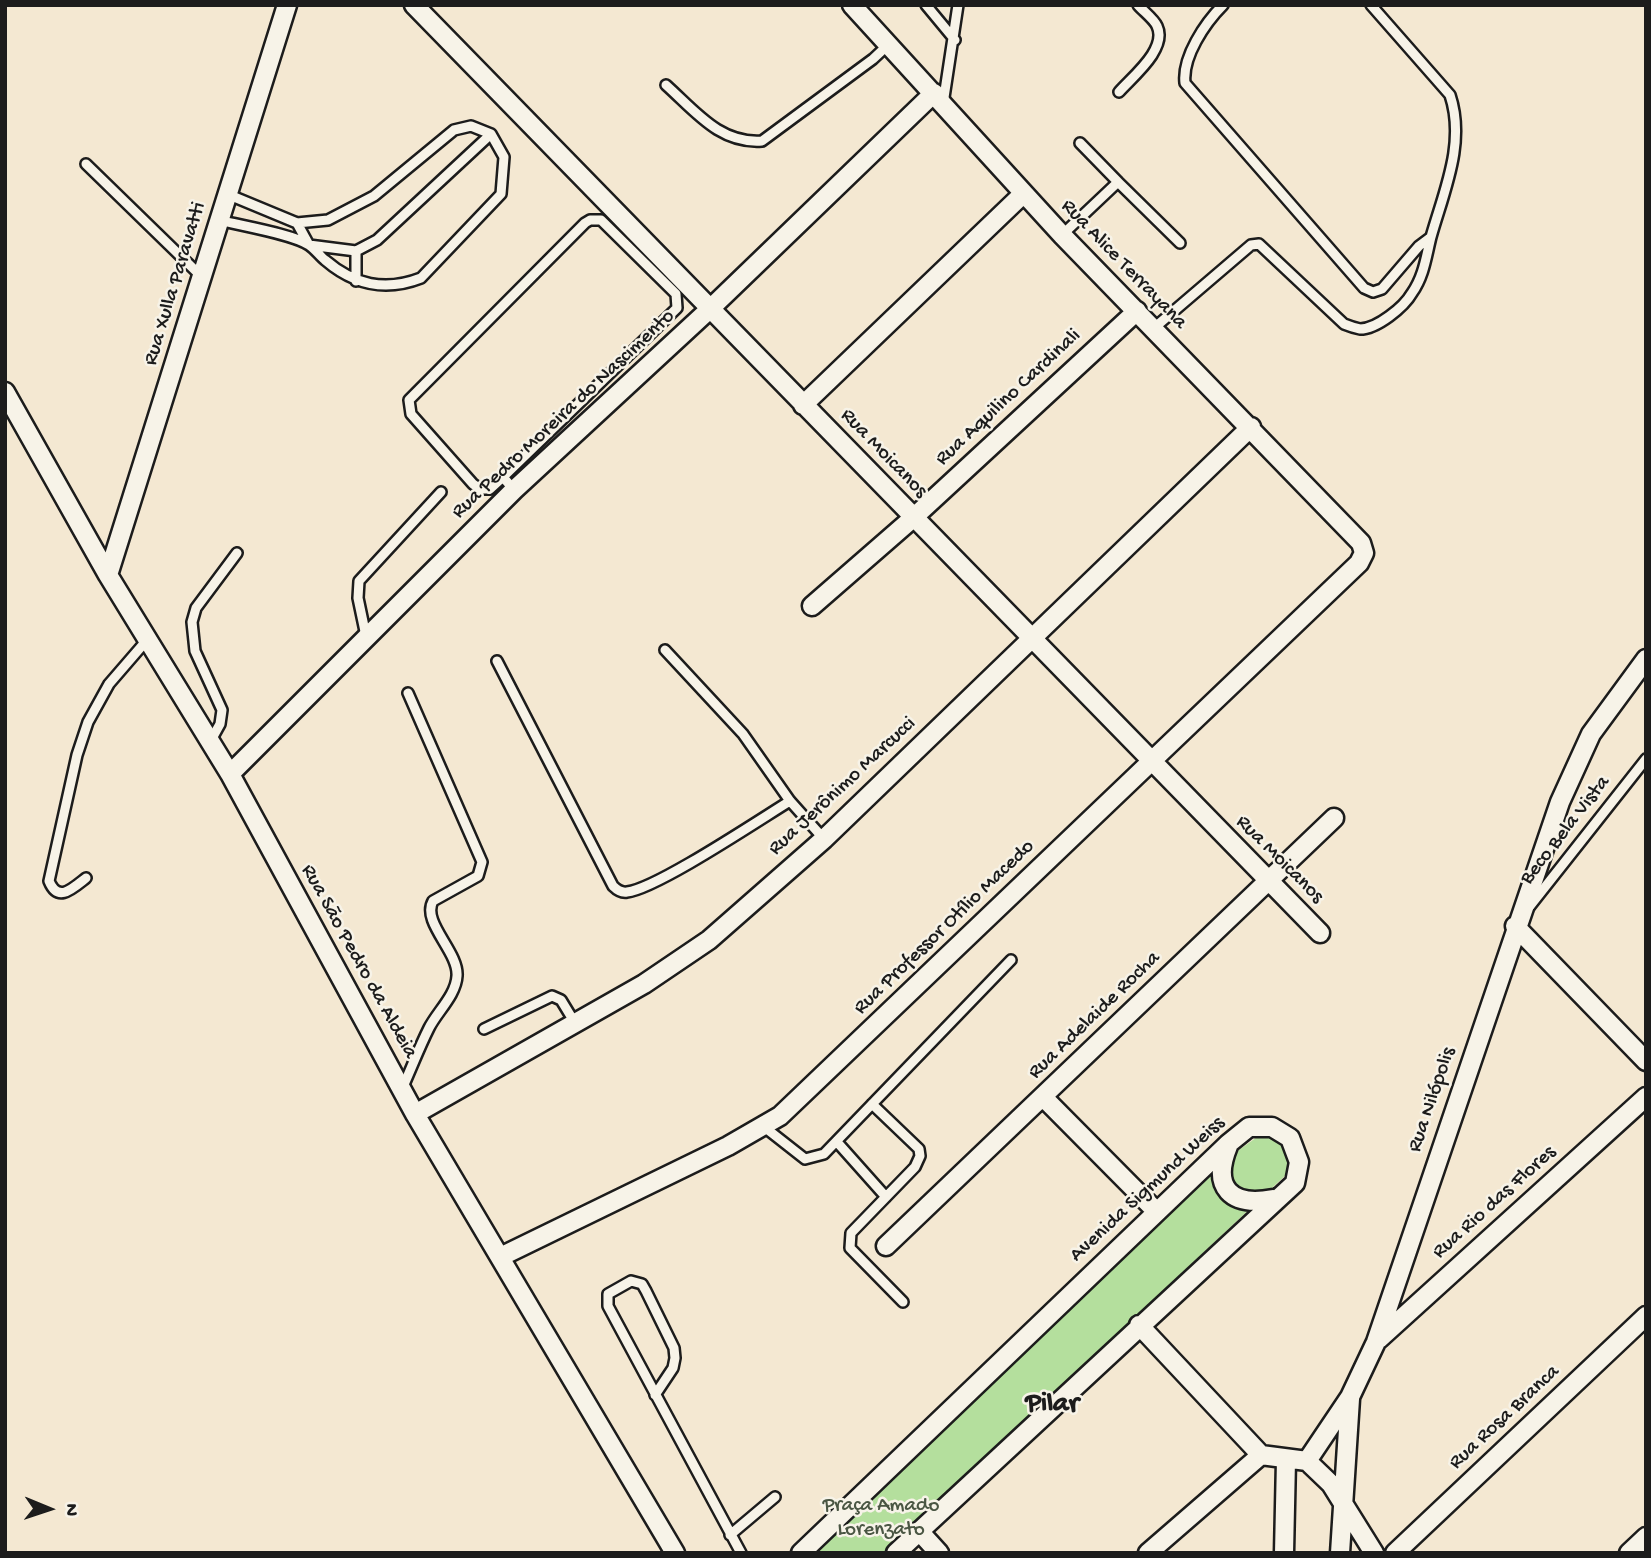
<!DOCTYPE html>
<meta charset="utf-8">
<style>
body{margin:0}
#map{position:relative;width:1651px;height:1558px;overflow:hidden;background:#f4e8d2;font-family:"Gochi Hand",sans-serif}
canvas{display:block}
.frame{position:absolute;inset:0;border:7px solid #1c1c1c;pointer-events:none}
.north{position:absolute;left:14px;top:1474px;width:70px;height:70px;-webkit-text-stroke:5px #f7f3e8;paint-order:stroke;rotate:92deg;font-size:19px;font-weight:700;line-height:28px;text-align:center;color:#1c1c1c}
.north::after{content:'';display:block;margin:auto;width:24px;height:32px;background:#1c1c1c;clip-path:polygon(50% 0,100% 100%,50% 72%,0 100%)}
</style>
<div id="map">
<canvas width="1651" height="1558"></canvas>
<div class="frame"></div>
<div class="north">N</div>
</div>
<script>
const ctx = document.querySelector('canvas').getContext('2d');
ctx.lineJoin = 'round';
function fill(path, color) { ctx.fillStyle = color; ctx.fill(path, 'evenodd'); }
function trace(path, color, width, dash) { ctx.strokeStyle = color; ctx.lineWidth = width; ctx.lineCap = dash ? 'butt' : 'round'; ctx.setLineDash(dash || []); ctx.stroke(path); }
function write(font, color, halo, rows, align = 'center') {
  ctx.font = font + ' "Gochi Hand",sans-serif'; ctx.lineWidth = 5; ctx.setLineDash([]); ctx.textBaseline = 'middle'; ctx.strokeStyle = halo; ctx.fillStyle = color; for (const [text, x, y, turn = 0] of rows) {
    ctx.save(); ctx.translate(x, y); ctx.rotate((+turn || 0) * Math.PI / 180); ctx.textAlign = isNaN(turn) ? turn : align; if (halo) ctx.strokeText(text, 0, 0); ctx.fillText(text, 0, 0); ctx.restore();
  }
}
fill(new Path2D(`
 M1280,1132L1294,1152L1289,1172L884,1553H806L1229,1157L1260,1135Z`), '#b4df9d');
const lane = new Path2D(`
 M926,5L955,40
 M1223,5C1205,23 1182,57 1185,83L1364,288L1373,292L1382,289L1419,246L1431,237
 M666,85C696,112 720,144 762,141L873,59L889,44
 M1119,92C1132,77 1168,49 1157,26C1154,19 1143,11 1138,5
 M943,104L958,5
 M1080,143L1118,182
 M86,164L202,277
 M219,220C242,226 292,234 309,245C315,249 320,256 325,260C354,285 385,292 421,278L501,194L504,157L491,134L471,126L454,130L374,196L328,220L297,223L227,194
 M297,223L309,245L356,251
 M1062,235L1118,182L1180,243
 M356,281V251L377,240L491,134
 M1154,328L1251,245L1259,244L1344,324C1349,326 1355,328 1360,329C1377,329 1404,307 1412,293C1424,276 1426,257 1431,237C1444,191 1466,143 1450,95L1371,5
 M503,477L490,489H480L473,484L411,414L409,400L585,223L590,220H601L676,294L677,308L503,477L514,490
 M366,636L358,598L359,581L441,492
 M665,650L743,734L790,801L824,839
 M497,661L613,886C617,890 621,893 627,892C656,889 759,820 790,801
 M210,742L220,724L222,710L195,651L192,622L196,608L237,553
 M86,878C72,889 58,903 49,881L77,755L88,722L109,684L147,640
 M1530,906L1646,759
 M484,1029L552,996L561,1000L575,1023
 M402,1089C411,1069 419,1048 429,1028C437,1012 456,995 457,976C459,952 421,922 433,901L478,876L482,862L408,693
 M872,1104L919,1149L920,1156L915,1167L851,1233L850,1248L903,1302
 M763,1126L805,1159L824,1154L1011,960
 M837,1142L886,1197
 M655,1395L673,1368L675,1358L674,1348L646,1291L642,1284L631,1281L608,1294V1306L741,1553
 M730,1535L775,1497`);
const street = new Path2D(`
 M414,5L1320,933
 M5,392L108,575L230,774L415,1114L675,1553
 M803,405L1023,194
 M108,575L287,5
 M812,606L913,518L1137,311
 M230,774L514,490L712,307L934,93
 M1515,926L1646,1061
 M1043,1097L1156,1211
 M415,1114L644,984L709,940L824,839L1251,427
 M1228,1146C1211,1188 1231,1207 1273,1199
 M886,1246L1334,818
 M500,1257L728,1146L780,1116L1359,563L1364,553L1361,543L1062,235L852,5
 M1139,1325L1261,1455L1307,1461
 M1379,1339L1646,1097
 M919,1531L939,1553
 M801,1553L1228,1144L1249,1127H1272L1290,1138L1299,1162L1295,1183L896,1553
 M1148,1553L1261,1455
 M1284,1553L1286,1460
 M1340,1553L1350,1399
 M1374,1553L1331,1484L1307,1461L1350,1397L1376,1342L1560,802L1591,734L1646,659
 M1395,1553L1646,1316
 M1629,1553L1646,1537`);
trace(lane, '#1c1c1c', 14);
trace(street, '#1c1c1c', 23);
trace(lane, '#f7f3e8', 9);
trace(street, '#f7f3e8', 18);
write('21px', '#1c1c1c', '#f7f3e8', [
 ["Rua Alice Terrayana",1123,265,46],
 ["Rua Xulla Paravatti",176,284,-73],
 ["Rua Aquilino Cardinali",1009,398,-43],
 ["Rua Pedro Moreira do Nascimento",564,415,-43],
 ["Rua Moicanos",883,454,46],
 ["Rua Jerônimo Marcucci",843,787,-43],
 ["Beco Bela Vista",1566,831,-52],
 ["Rua Moicanos",1279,860,45],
 ["Rua Professor Otílio Macedo",945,928,-44],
 ["Rua São Pedro da Aldeia",358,962,61],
 ["Rua Adelaide Rocha",1095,1016,-44],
 ["Rua Nilópolis",1433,1100,-71],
 ["Avenida Sigmund Weiss",1148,1190,-43],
 ["Rua Rio das Flores",1495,1203,-42],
 ["Rua Rosa Branca",1505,1418,-43]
]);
write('21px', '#4a5643', '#f7f3e8', [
 ["Praça Amado",881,1507],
 ["Lorenzato",881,1531]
]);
write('bold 28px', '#1c1c1c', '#f7f3e8', [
 ["Pilar",1052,1406]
]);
</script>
